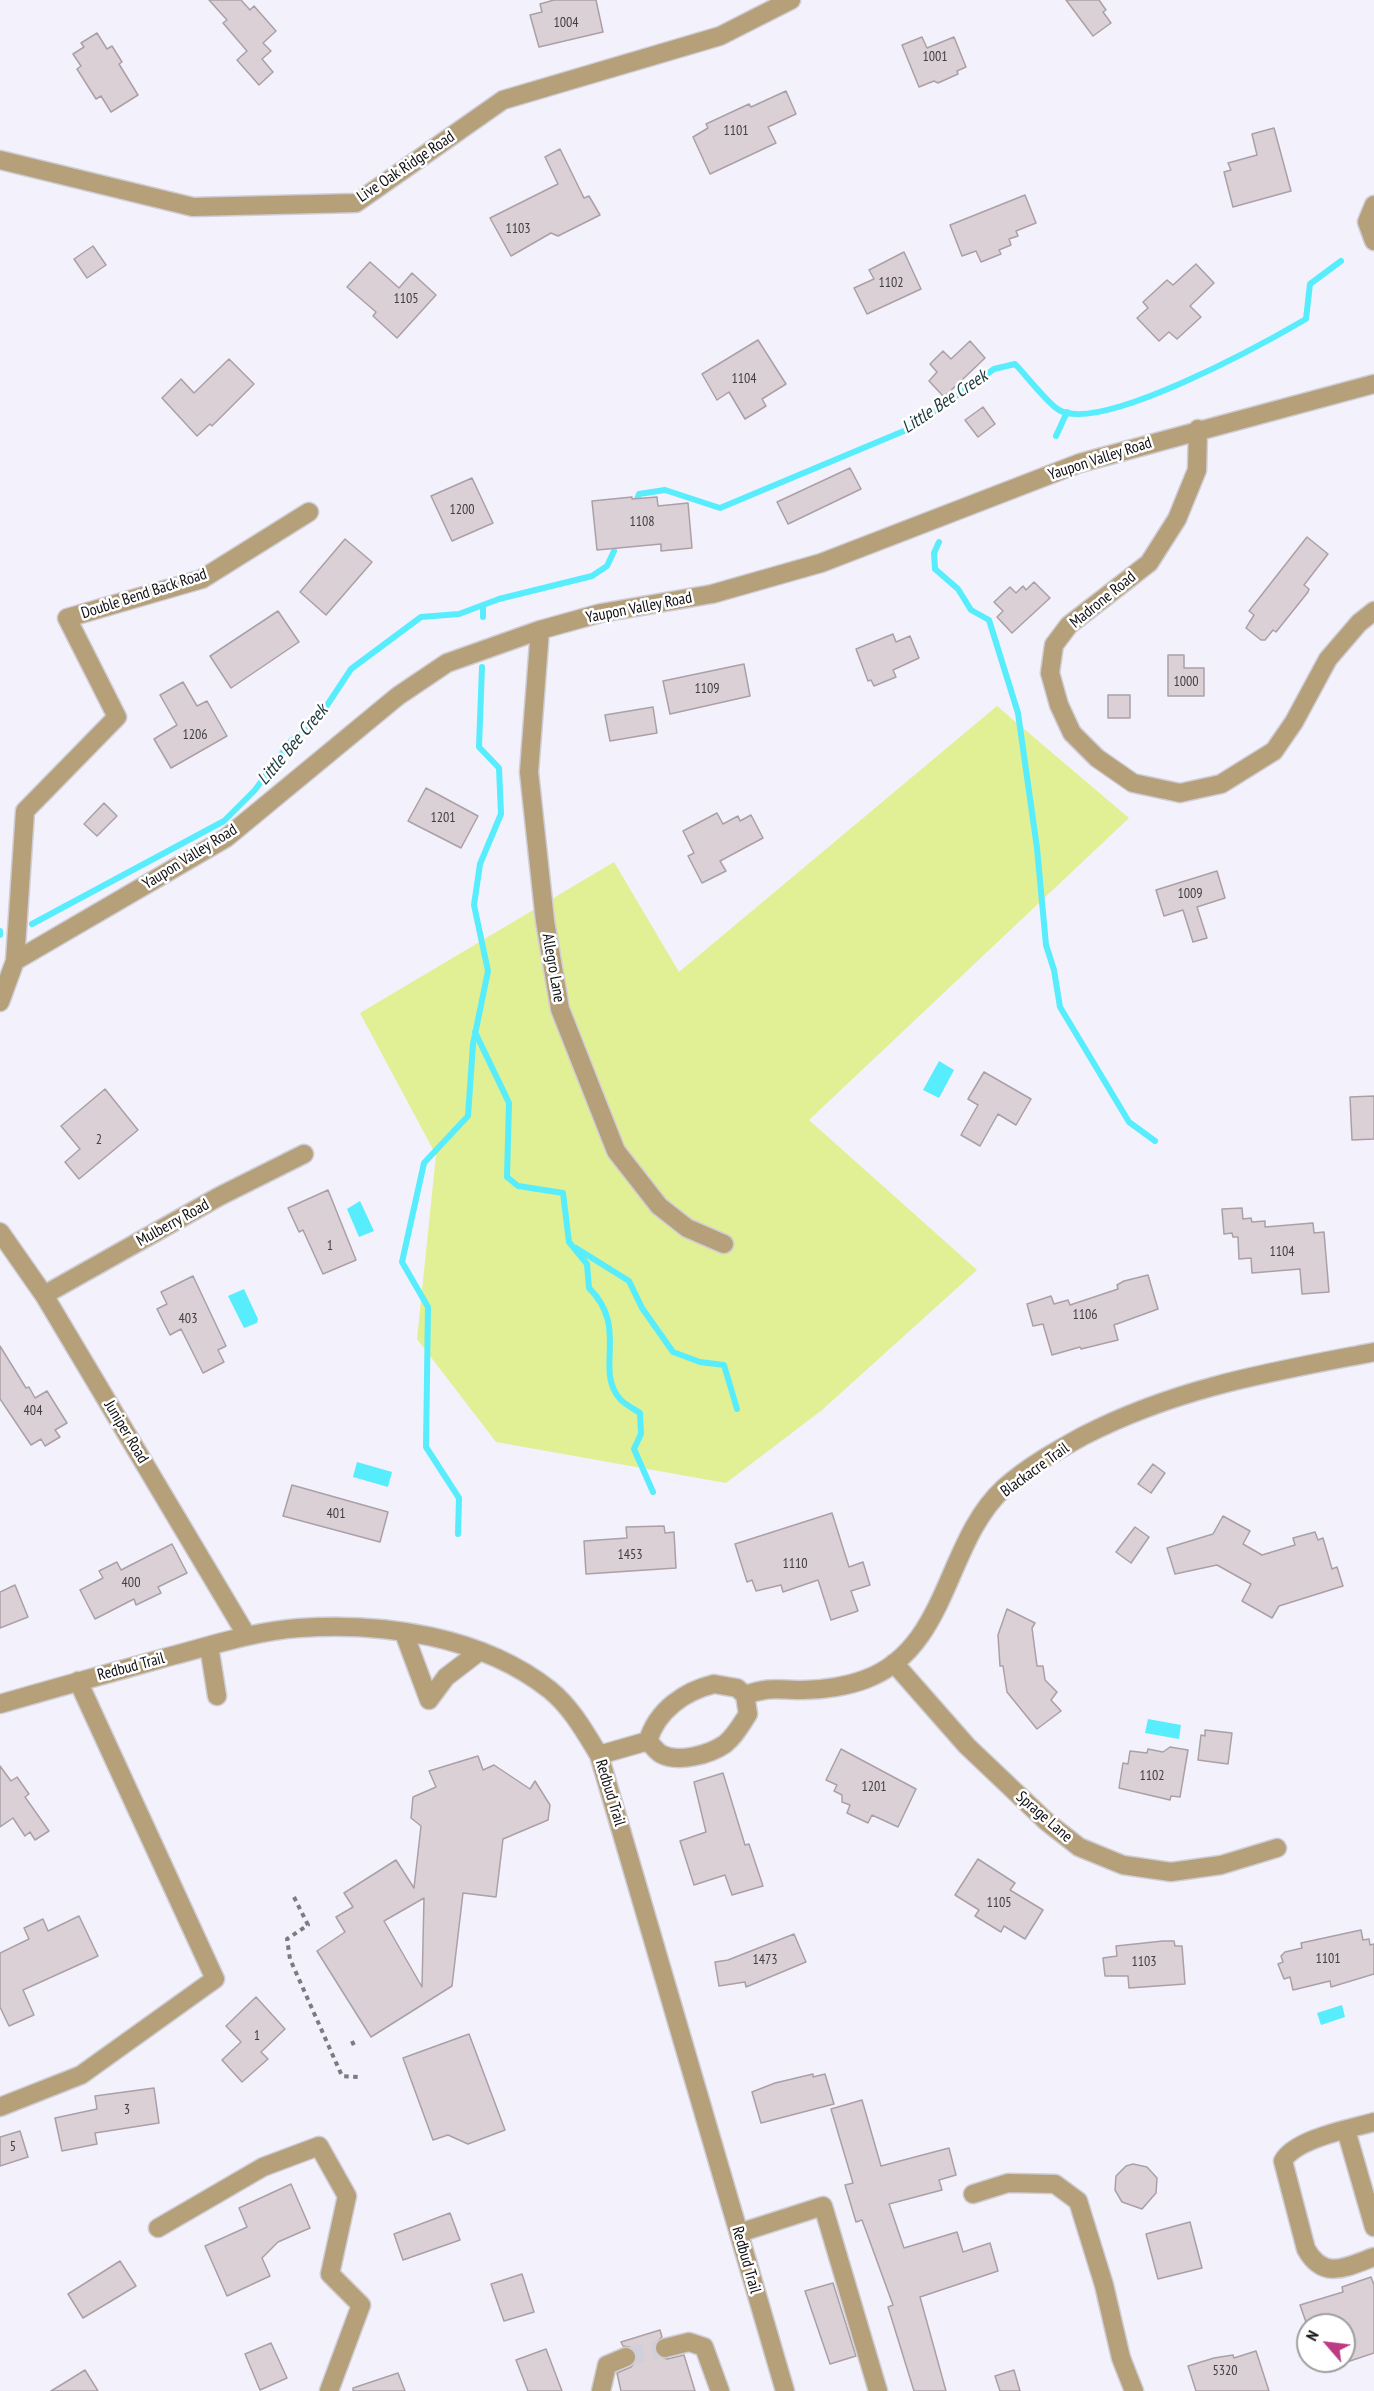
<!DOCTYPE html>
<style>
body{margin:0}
#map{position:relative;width:1374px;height:2391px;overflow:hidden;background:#f3f1fc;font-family:"PT Sans Narrow",sans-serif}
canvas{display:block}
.north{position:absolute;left:1296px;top:2313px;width:60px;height:60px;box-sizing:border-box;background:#fff;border:2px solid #9f9fa0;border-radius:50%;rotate:298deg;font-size:16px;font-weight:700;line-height:24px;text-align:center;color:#0f0e11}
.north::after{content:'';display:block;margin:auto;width:21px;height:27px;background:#bd3b84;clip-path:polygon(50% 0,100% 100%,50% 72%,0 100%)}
</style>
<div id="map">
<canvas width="1374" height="2391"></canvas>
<div class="north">N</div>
</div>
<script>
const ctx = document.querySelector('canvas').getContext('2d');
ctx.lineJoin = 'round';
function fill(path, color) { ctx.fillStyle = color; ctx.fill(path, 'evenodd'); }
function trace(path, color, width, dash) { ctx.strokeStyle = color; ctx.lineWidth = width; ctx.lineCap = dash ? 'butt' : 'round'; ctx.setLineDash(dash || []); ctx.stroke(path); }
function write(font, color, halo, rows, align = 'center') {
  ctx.font = font + ' "PT Sans Narrow",sans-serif'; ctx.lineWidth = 5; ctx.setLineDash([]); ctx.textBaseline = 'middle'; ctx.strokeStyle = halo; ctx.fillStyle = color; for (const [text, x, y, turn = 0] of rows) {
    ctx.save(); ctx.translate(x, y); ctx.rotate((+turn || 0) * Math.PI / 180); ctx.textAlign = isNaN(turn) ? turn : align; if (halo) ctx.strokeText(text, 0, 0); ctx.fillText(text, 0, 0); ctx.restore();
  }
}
fill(new Path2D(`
 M997,706L1129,818L809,1120L977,1270L822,1410L726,1483L496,1442L417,1339L436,1155L360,1013L614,862L679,972Z`), '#e1ef95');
fill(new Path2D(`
 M939,1061L954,1070L939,1098L923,1090Z
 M360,1201L374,1231L359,1237L347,1209Z
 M244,1289L258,1319L257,1323L244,1328L228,1296Z
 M357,1462L392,1472L388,1487L353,1477Z
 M1148,1719L1181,1725L1179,1739L1145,1733Z
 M1342,2005L1345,2017L1321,2025L1317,2013Z`), '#57edfc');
trace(new Path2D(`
 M1056,436L1067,412
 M635,504L639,494L665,490L720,508L911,428L994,369L1015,364C1025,374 1048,404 1059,410C1101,434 1265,343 1306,319L1310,284L1341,261
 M939,542L934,553L935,569L958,589L971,610L989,620L1018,713L1037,848L1046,945L1054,970L1060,1007L1129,1122L1155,1141
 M483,617V605
 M32,924L224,821L255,790L291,741L314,725L351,669L421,617L459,614L499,599L592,576L607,566L614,551
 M0,931V935
 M475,1032L509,1103L507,1177L518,1186L563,1193L569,1242L587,1264L589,1288C630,1328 593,1371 621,1400C626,1405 634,1409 640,1413L641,1434L634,1449L653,1492
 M576,1248L629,1281L642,1308L673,1352L700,1362L724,1365L737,1409
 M458,1534L459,1498L426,1447L428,1307L402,1262L424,1163L468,1116L473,1044L488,971L474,905L480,864L501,814L499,768L479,747L482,667`), '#57edfc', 6);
const building = new Path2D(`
 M209,0H241L250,10L254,6L276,31L263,43L271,51L262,59L273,72L259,85L237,60L247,51L223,23L227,20Z
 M554,0H596L603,32L539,47L530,15L542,12L540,4Z
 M1066,0H1099L1106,10L1103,12L1111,23L1093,36Z
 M97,33L107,49L112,46L122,62L119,64L138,95L111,112L101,96L96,99L77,69L81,66L73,54L84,47L81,43Z
 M922,37L927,48L954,37L966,67L957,71L958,74L938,83L934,81L919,87L902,45Z
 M786,91L796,114L768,127L776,143L710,174L693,137L708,128L706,124L749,104L751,107Z
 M1274,128L1291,191L1233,207L1224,172L1231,170L1228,163L1257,155L1252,134Z
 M560,149L584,198L589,196L600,215L558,236L551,233L511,256L490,218L558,184L545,157Z
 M1025,195L1036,223L1016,231L1018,236L1009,239L1011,245L999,250L1001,254L981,262L976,251L962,256L950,225Z
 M93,246L106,265L87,278L74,259Z
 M904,252L921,289L867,314L854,288L874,279L869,270Z
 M370,262L399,288L412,273L436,295L397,338L373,316L376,312L347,287Z
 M1196,264L1214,283L1190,306L1201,317L1177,339L1169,332L1159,341L1137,318L1148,308L1143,302L1167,280L1173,285Z
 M758,340L786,384L762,399L766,406L745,419L729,392L717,400L702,374Z
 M970,341L985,358L944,397L929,381L937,372L930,364L943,351L951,359Z
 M229,359L254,384L212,426L210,424L197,436L162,398L181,379L194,393Z
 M983,407L995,424L978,437L965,420Z
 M850,468L861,489L788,524L777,502Z
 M472,478L493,523L452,541L431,496Z
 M632,497V499L657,497L658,506L688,503L692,548L661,551V544L597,550L592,501Z
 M1307,537L1328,554L1304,585L1309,589L1308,592L1276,632L1273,630L1265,640H1261L1246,628L1254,615L1249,611Z
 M345,539L372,562L326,615L300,592Z
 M1034,582L1050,598L1012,633L997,617L1003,611L994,602L1010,587L1016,593L1023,586L1026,590Z
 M278,611L299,642L231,688L210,656Z
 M893,634L896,642L910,636L919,658L893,670L896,677L874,686L871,680L868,681L856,649Z
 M1168,655H1184V668H1204V696H1168Z
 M744,664L750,696L670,714L663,681Z
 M183,682L197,706L207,701L227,736L171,768L154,739L177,725L160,695Z
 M1108,695H1130V718H1108Z
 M653,707L657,733L610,741L605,715Z
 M426,788L478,816L461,848L408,821Z
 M104,803L117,816L97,836L84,824Z
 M717,813L723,824L738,816L740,821L751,815L763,838L720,861L726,871L702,883L688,856L694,853L683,831Z
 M1217,871L1225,898L1197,907L1207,938L1193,942L1183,910L1164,916L1156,890Z
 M984,1072L1031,1099L1016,1125L998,1114L980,1146L961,1135L978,1105L968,1099Z
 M105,1089L138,1130L79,1179L65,1162L80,1149L61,1126Z
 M1374,1096V1139L1352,1140L1350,1097Z
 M328,1190L356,1260L323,1274L303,1230L299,1232L288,1208Z
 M1242,1208L1243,1219L1251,1218L1252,1222L1265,1221V1227L1313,1223L1314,1233L1324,1232L1329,1292L1302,1294L1300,1269L1252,1273L1251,1258L1239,1259L1238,1237H1233L1232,1233L1224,1234L1222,1209Z
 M1148,1275L1158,1309L1114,1325L1118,1340L1081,1349L1080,1347L1052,1355L1043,1324L1033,1326L1027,1304L1051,1296L1054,1304L1068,1300L1070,1305L1118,1289L1117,1285L1124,1281Z
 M193,1276L226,1346L218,1350L224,1362L203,1373L181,1329L170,1335L157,1309L167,1304L161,1292Z
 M0,1346L26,1388L29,1387L35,1398L47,1391L67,1423L55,1430L60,1437L45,1446L41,1439L31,1445L0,1399Z
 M1153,1464L1165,1473L1151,1493L1138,1484Z
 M292,1485L388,1512L380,1542L283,1516Z
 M832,1513L849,1567L863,1562L870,1585L851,1591L858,1611L831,1620L818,1580L783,1592L781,1585L756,1591L752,1580L747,1582L735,1544Z
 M1223,1516L1250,1531L1243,1544L1262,1555L1295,1545L1293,1538L1315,1532L1318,1540L1323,1538L1332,1569L1337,1567L1343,1586L1279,1606L1272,1618L1242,1601L1251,1584L1217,1565L1175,1574L1167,1548L1213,1534Z
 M664,1526L665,1533L674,1532L676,1568L586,1574L584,1541L627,1538L626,1527Z
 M1135,1527L1149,1537L1131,1563L1116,1552Z
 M172,1544L187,1573L158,1587L161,1593L136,1605L134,1599L95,1619L80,1590L103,1578L99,1571L117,1562L121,1570Z
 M15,1585L28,1617L0,1628V1592Z
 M1007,1609L1035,1623L1032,1628L1037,1666H1043L1045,1680L1057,1692L1051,1700L1061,1711L1037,1729L1007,1692L1003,1666H1000L998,1635Z
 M1205,1730L1232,1733L1228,1764L1198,1760L1201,1735L1205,1736Z
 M1170,1747L1188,1750L1180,1797L1171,1796L1170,1800L1119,1788L1123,1763L1128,1764L1130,1751L1147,1753L1148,1749L1163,1752Z
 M841,1749L916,1789L898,1827L872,1815L868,1823L847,1813L850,1805L842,1802V1795L834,1791L837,1785L826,1780Z
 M478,1756L483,1770L494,1765L530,1789L535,1781L550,1805L548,1820L503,1839L496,1897L463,1893L452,1986L371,2037L317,1951L345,1932L336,1917L353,1907L344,1893L396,1860L414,1888L421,1826L411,1818L413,1797L436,1787L429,1771ZM424,1898L422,1987L384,1921Z
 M0,1766L11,1781L17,1777L29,1794L25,1797L49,1831L35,1840L30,1832L25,1836L13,1818L0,1827Z
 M723,1773L745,1845L749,1844L763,1886L732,1895L725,1875L694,1885L680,1841L706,1832L694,1782Z
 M978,1859L1015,1883L1010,1890L1043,1910L1025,1939L1004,1926L1001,1932L975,1916L979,1910L955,1895Z
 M79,1916L98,1956L23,1990L34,2015L9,2026L0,2007V1953L29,1939L24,1928L43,1919L48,1931Z
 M1361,1930L1363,1940L1369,1939L1370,1945L1374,1944V1974L1331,1987L1330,1981L1293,1990L1290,1977L1284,1979L1278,1964L1283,1962L1281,1956L1285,1952L1302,1948L1301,1943Z
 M794,1934L806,1962L746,1987L745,1982L719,1986L715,1962L728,1960Z
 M1163,1941H1174L1175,1946H1182L1185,1984L1129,1988L1128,1976H1105L1103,1958L1117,1956L1116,1946Z
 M256,1997L285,2029L261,2052L268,2059L242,2082L222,2060L241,2042L226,2026Z
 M469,2034L505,2130L468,2144L448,2135L433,2140L403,2058Z
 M813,2074V2077L825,2074L834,2104L761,2123L752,2092L775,2083Z
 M154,2088L159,2123L95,2133L97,2144L62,2151L55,2118L97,2109L95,2096Z
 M862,2100L881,2166L949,2148L956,2175L939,2180L942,2190L889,2204L904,2248L957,2232L963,2252L990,2243L998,2271L920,2297L946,2391H914L888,2307L893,2305L862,2220L856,2222L845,2185L853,2183L831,2109Z
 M20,2131L28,2157L0,2166V2137Z
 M1133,2164L1147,2167L1157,2178L1156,2193L1142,2209L1122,2202L1115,2190L1116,2176L1126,2166Z
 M291,2184L310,2228L278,2242L262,2258L270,2276L227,2296L205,2246L247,2227L239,2208Z
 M450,2213L460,2240L403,2260L394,2234Z
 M1190,2222L1202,2268L1158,2279L1146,2234Z
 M120,2261L136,2286L83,2318L68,2294Z
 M522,2274L534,2312L504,2321L491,2284Z
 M1371,2277L1374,2285V2353L1344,2363V2325H1307L1300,2305L1343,2292L1342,2287Z
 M833,2283L856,2356L830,2364L805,2291Z
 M660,2330L662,2337L654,2345L657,2355L667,2359L684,2355L695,2391H621L617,2373L631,2367L637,2358L633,2348L623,2346L621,2342Z
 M271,2343L287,2378L260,2390L245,2354Z
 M546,2349L562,2391H528L516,2360Z
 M1256,2351L1269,2391H1196L1188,2366L1214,2358L1233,2355L1234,2358Z
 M85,2370L98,2391H51L69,2380Z
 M1014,2370L1020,2391H1000L995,2376Z
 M398,2373L405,2391H353V2388Z`);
fill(building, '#dad0d6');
trace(building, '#aaa0a6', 1.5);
trace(new Path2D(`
 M626,2357L665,2348`), '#d1cfd9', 18, [18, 9]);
const minor = new Path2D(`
 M0,160L193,207L356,203L503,100L720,36L791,0
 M1374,205L1367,222L1374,241
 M1198,429L1197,470L1177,519L1149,563L1069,625L1054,645L1050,673L1059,705L1072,733L1097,758L1133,783L1180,793L1221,784L1274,751L1294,722L1328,659L1359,623L1374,611
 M540,630L529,772L545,921L560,1009L616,1151L659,1206L687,1228L724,1244
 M15,961L25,811L117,717L67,618L202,579L309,512
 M0,1002L15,961L226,838L398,696L447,663L540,630L601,613L712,594L821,563L1080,463L1374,384
 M0,1232L44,1295L247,1636
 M44,1295L220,1196L304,1154
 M404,1633L429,1700
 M209,1646L217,1696
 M894,1663L967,1746L1047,1822L1079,1847L1123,1865L1171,1872L1221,1865L1277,1848
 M714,1684L737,1688L745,1695L748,1714C741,1725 735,1736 725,1744C709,1755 678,1763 661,1754C656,1751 652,1745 648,1741C657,1710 685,1691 714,1684Z
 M745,1695C772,1686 778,1690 803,1690C823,1690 848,1686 866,1679C949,1648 945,1542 1004,1488C1027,1467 1056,1451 1083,1436C1178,1387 1271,1372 1374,1352
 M429,1700L446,1677L480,1651
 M0,1704C58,1687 117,1671 175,1655C216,1644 257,1631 299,1628C383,1622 482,1636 550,1690C571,1707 585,1732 599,1755L785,2391
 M599,1755L648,1741
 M0,2107L81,2075L215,1979L78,1681
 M1374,2122C1349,2129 1295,2139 1283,2161L1306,2249C1324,2281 1346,2267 1374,2257
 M1346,2130L1374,2227
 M973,2194L1008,2183L1055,2184L1078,2201L1104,2285L1121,2358L1134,2391
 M158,2228L263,2167L319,2146L347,2196L330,2274L361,2305L329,2391
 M739,2233L823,2206L878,2391
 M665,2348L689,2342L704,2347L720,2391
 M601,2391L607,2365L626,2357`);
trace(minor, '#cfcdd6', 21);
trace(new Path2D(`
 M294,1897L308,1925L287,1939L290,1959L342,2076L358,2077
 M352,2041L355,2048`), '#7c7b81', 4, [4.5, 4.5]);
trace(minor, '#b5a07a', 18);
write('14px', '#423e42', null, [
 ["1004",566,23],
 ["1001",935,57],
 ["1101",736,131],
 ["1103",518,229],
 ["1102",891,283],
 ["1105",406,299],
 ["1104",744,379],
 ["1200",462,510],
 ["1108",642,522],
 ["1000",1186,682],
 ["1109",707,689],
 ["1206",195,735],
 ["1201",443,818],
 ["1009",1190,894],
 ["2",99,1140],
 ["1",330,1246],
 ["1104",1282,1252],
 ["1106",1085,1315],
 ["403",188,1319],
 ["404",33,1411],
 ["401",336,1514],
 ["1453",630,1555],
 ["1110",795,1564],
 ["400",131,1583],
 ["1102",1152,1776],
 ["1201",874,1787],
 ["1105",999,1903],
 ["1101",1328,1959],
 ["1473",765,1960],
 ["1103",1144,1962],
 ["1",257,2036],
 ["3",127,2110],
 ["5",13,2147],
 ["5320",1225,2371]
]);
write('16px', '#0f0e11', '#fff', [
 ["Live Oak Ridge Road",406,167,-34],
 ["Yaupon Valley Road",1100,459,-18],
 ["Double Bend Back Road",144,594,-18],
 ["Madrone Road",1103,600,-39],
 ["Yaupon Valley Road",639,608,-11],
 ["Yaupon Valley Road",190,857,-32],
 ["Allegro Lane",553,968,80],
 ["Mulberry Road",173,1223,-29],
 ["Juniper Road",126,1432,59],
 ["Blackacre Trail",1035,1470,-36],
 ["Redbud Trail",131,1667,-15],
 ["Redbud Trail",610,1793,73],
 ["Sprage Lane",1044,1817,41],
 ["Redbud Trail",746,2260,74]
]);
write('italic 18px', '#233c3f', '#fff', [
 ["Little Bee Creek",945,402,-34],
 ["Little Bee Creek",293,745,-50]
]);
</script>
